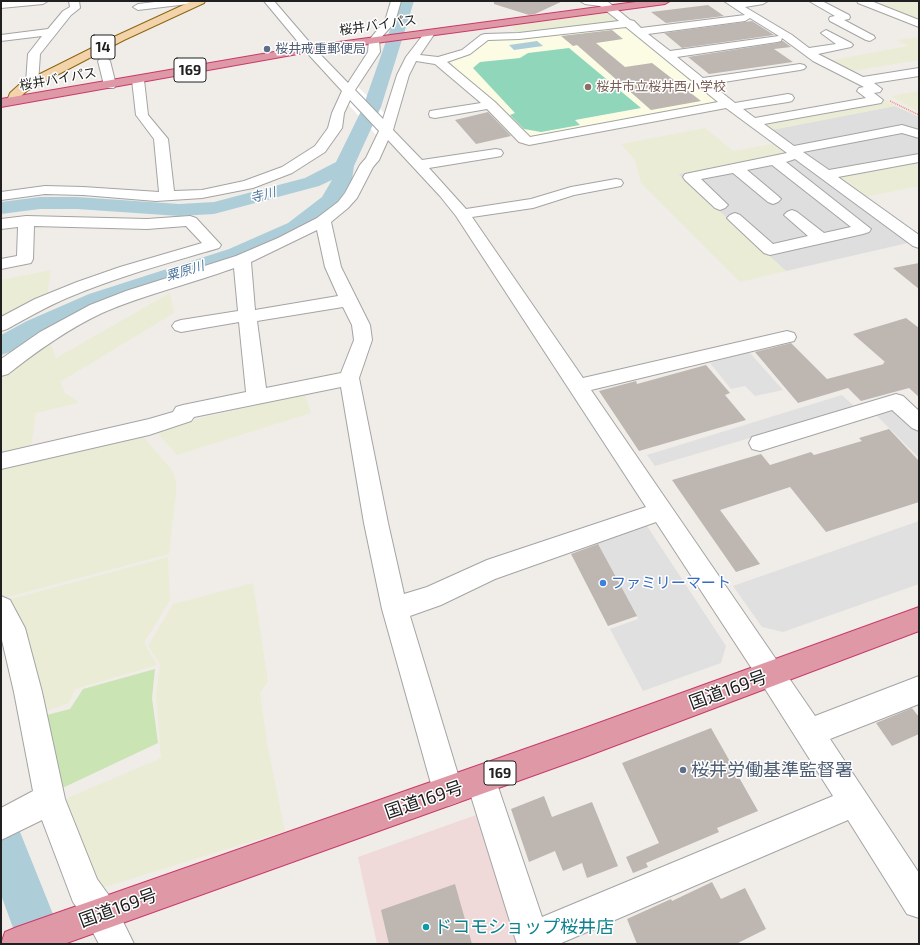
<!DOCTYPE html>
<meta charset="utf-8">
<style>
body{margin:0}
#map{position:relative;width:920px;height:945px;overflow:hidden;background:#f0ede8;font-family:"Exo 2",sans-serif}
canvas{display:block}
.frame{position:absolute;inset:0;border:2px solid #202020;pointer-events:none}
</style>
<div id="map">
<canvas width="920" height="945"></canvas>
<div class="frame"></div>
</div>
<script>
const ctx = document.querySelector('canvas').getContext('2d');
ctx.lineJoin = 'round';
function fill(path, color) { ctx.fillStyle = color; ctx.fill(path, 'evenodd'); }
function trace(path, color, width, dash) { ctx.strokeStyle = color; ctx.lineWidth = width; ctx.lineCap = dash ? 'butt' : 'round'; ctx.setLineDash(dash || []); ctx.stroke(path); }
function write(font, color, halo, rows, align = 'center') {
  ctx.font = font + ' "Exo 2","Noto Sans JP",sans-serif'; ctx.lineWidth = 3; ctx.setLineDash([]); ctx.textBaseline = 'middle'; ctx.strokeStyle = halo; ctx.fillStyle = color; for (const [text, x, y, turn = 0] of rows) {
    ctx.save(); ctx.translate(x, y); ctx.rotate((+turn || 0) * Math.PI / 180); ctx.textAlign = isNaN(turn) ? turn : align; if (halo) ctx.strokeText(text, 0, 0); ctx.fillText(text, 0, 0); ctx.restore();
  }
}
fill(new Path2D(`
 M895,106L919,117V161L837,177L771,130Z
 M791,154L912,242L786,271L678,174Z`), '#dedede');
fill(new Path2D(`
 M476,815L517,944H377L358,857Z`), '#efdad9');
fill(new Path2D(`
 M627,26L633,34L722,103L533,137L527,136L463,78L450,61L487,40Z`), '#fcfce5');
fill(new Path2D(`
 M903,1H919V23L873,4Z
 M609,13L622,22L516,35L512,25Z
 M919,37V60L846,72L827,61L908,46L897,40Z
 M919,91V112L891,96Z
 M886,100L895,106L771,130L761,123Z
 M705,128L733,151L778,143L791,154L678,174L786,271L740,282L641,183L635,160L621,144Z
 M919,161V186L865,197L837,177Z
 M51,270L47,298L1,323V280Z
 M170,293L174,313L60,382L65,393L75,399L78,403L36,413L31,448L1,454V373L49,339L56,358Z
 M305,394L311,413L177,455L154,429Z
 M141,434L172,470L176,481V493L169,554L4,598L1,594V465Z
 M168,557L170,600L144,643L157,665L75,689L69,703L40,714L7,600Z
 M253,583L268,682L260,693L268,748L285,831L92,891L58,802L161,758L156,695L160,664L148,646L173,604Z`), '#eaecd6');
fill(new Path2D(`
 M155,669L152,698L158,743L54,792L39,717L70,709L83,689Z`), '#cbe4b4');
fill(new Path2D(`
 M569,48L641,108L575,120L580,125L541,132L524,129L510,115L515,113L473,68L480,62L520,58L528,53Z`), '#8fd6bb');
fill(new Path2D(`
 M749,352L783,390L755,396L745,386L731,389L710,363Z
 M842,395L855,407L655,466L647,455Z
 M898,408L919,428V458L876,415Z
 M919,521V584L783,632L762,627L733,586Z
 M645,523L726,646L721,663L643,691L610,629L638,619L595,541Z`), '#e0e0e0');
fill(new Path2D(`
 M537,41L543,46L514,50L509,45Z`), '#adced9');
fill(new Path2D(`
 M355,84L388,117L379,138L346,102Z`), '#fff');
fill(new Path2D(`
 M400,1H414L381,107L354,166L352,179L337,205L304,233L245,259L105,304L45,333L10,352L1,355V335L27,321L89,294L229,249L288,223L322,197L332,180L319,186L214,214L179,216L77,209H40L1,214V202L40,197H77L179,204L214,202L305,178L336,162L363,107Z
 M1,816L16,822L65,944H19L1,895Z`), '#adced9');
fill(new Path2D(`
 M494,1H563L535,14L529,15L494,4Z
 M708,5L724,16L666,23L651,12Z
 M752,21L774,35L682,48L664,33Z
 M612,30L623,39L596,43L625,67L652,63L701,101L651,110L577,45L573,46L561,36Z
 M783,41L791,47L774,49L793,62L709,74L688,57L777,43Z
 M488,112L511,136L476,144L455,120Z
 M919,263V289L893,268Z
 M906,318L919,328V397L909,388L861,401L848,388L798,403L755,352L791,343L827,379L884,364L883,363L885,362L853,334Z
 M706,365L730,393L725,395L746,420L639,451L599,391L636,381L637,384Z
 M889,429L919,461V502L826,532L790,487L720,510L760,564L736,572L672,480L761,454L770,465L811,452L814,455L862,441L859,438Z
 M598,544L637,616L608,626L571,554Z
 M912,708L919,717V734L892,746L876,723Z
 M711,728L758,811L717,828L719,832L646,863L648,867L633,873L626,857L659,843L622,763Z
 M544,796L552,817L592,802L618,866L587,878L582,863L563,871L555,851L529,862L511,809Z
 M712,882L721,899L745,888L766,929L736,944H637L627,919L671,899L672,901Z
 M455,884L472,944H389L381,910Z`), '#bdb6b1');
const minor = new Path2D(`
 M11,1H48L43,4L1,8V2Z
 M69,1H79L80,8L71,15L40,54L38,83L36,86H28L26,83L28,54L42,36L1,41V35L48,29L63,11L70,7Z
 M163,1H193L188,4L138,10L133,7L138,4Z
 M264,1H274L317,51L348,83L368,52L369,40L385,21L391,1H401L395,22L379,40L380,52L355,90L383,119L397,75L406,57L426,31L430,30L435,33L420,55L438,57L462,50L481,35L485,34L519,33L619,21L600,6L585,4L580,1H607L630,20L634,21L641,28L745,15L724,1H768L763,4L745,7L792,35L809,48L836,44L821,33L826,30L851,43L853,45L851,47L818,54L863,77L919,68V76L874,83L882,89L880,92L874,93L883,100L881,103L764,124L794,146L902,125L919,130V138L902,133L803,152L829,170L919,154V162L838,177L919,235V248L913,246L795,159L786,162L871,229L869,232L863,234L770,255L764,253L730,221L727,218L730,215L735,213L740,215L773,244L808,236L784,215L787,212L792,210L797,212L824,233L851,227L772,165L747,170L778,196L781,199L778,202L773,204L768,202L733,173L701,179L728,205L725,208L720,210L715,208L685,180L683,177L685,174L787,153L726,108L529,145L519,142L487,109L435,118L430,117L429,114L430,111L481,103L435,64L416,61L409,75L393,130L422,160L496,149L501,150L503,153L501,156L496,157L429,168L466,209L531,199L571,187L616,179L621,180L623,183L621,186L574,195L533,208L472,217L583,378L787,331L794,333L796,337L794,341L591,390L815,716L919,676V704L830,739L919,873V918L907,914L848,820L559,944H517L466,780L470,769L481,765L492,769L542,917L833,796L762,684L656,522L495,579L441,605L410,616L463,791L459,802L448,806L437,802L433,791L382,609L364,523L341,387L194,417L191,421L149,435L1,469V453L149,419L173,412L176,407L183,405L246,392L239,322L181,332L175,330L172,326L175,322L181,320L238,311L234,268C191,284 145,294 102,313C68,329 37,351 8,374L1,376V359L40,332L90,305L126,291L236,256L278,238L317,218L338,202L345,193L360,165L366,158L379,131L350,100L344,113L342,128L325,152L292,173L253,188L202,198L156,201L83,195L45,194L1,200V192L45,186L83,187L159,192L154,139L136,115L132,80L134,77H142L144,80L148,115L168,139L174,191L202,190L244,181L282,167L315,146L328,128L332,113L342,91L309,55ZM750,18L779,36L670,51L648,34L745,21ZM626,27L718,102L530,137L495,102L447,62L470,54L488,40L519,39ZM782,38L813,61L864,87L859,88L857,91L866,98L755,118L743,109L788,102L792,101L794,98L792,95L788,94L735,103L711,84L800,70L804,69L806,67L804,65L800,64L703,78L677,57L777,42L781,41ZM388,140L440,196L456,216L646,507L487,560L427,587L404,594L388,523L359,378L372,340L370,325L341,267L331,222L348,208L357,198L373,167L379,160ZM317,230L325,267L338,296L255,310L251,262ZM343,307L352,325L354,340L341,373L266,388L257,321Z
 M809,1H822L849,15L850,17L849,19L844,20L874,36L875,38L870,41L866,40L830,21L829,19L830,17L835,16Z
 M857,1H871L919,20V27L858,3Z
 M104,58L108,59L110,61L116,85L114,88H106L104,85L98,61L100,59Z
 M26,216L147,219L190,216L196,218L221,245L219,248C168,263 116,277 67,298C46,307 27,318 7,329L1,331V317L35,299L77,282L120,267L202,243L186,226L147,229L34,226L33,259L31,263L1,269V259L17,256L18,227L1,229V219Z
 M896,394L903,396L919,411V431L912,428L892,410L760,451L752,449L749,443L752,437Z
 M1,596L10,600L25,628L42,692L65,799L97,879L113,901L134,944H99L89,925L73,902L42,820L1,840V808L33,791L14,692L1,636Z`);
const major = new Path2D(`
 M192,1H205L204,3L124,40L28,90L20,97L17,104H9L7,101L10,93L20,84L116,36Z`);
const highway = new Path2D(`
 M643,1H670L665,4L309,52L1,107V99L309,46Z
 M919,607V631L582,758L64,944H1L5,932L17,927L582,729Z`);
trace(minor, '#a4a4a4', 2);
trace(major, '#8d6510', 2);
trace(highway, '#c93a6a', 2);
trace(new Path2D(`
 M890,101L919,115`), '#ec8a7d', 1.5, [1, 1]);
fill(minor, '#fff');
fill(major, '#f3d4aa');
fill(highway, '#df98a5');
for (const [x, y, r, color] of [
 [267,49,4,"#5c6f8a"],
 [588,87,4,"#8d6e63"],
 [603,583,4,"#3f7fe0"],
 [683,770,4,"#5c6f8a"],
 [426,927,4,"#0f9aa8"]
]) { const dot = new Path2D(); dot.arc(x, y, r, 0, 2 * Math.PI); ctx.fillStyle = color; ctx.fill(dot); trace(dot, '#fff', 1.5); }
write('13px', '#202020', '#fff', [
 ["桜井バイパス",378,25,-8],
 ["桜井バイパス",58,79,-10]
]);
write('13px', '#4e5e75', '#fff', [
 ["桜井戒重郵便局",275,49]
], 'left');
write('13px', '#785e54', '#fff', [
 ["桜井市立桜井西小学校",596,87]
], 'left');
write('italic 13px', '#5379a0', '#fff', [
 ["寺川",263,195,-15],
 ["粟原川",185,271,-17]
]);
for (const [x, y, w] of [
 [103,47,24],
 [190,70,32],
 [500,773,32]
]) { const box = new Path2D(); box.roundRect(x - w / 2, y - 12, w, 24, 3); ctx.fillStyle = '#fff'; ctx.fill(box); trace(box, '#202020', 1); }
write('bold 14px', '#202020', null, [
 ["14",103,47],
 ["169",190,70],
 ["169",500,773]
]);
write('15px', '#366cbe', '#fff', [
 ["ファミリーマート",611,583]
], 'left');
write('18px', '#202020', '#fff', [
 ["国道169号",728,690,-20],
 ["国道169号",424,800,-19],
 ["国道169号",118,908,-20]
]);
write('18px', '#4e5e75', '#fff', [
 ["桜井労働基準監督署",691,770]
], 'left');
write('18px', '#0d838f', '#fff', [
 ["ドコモショップ桜井店",434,927]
], 'left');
</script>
